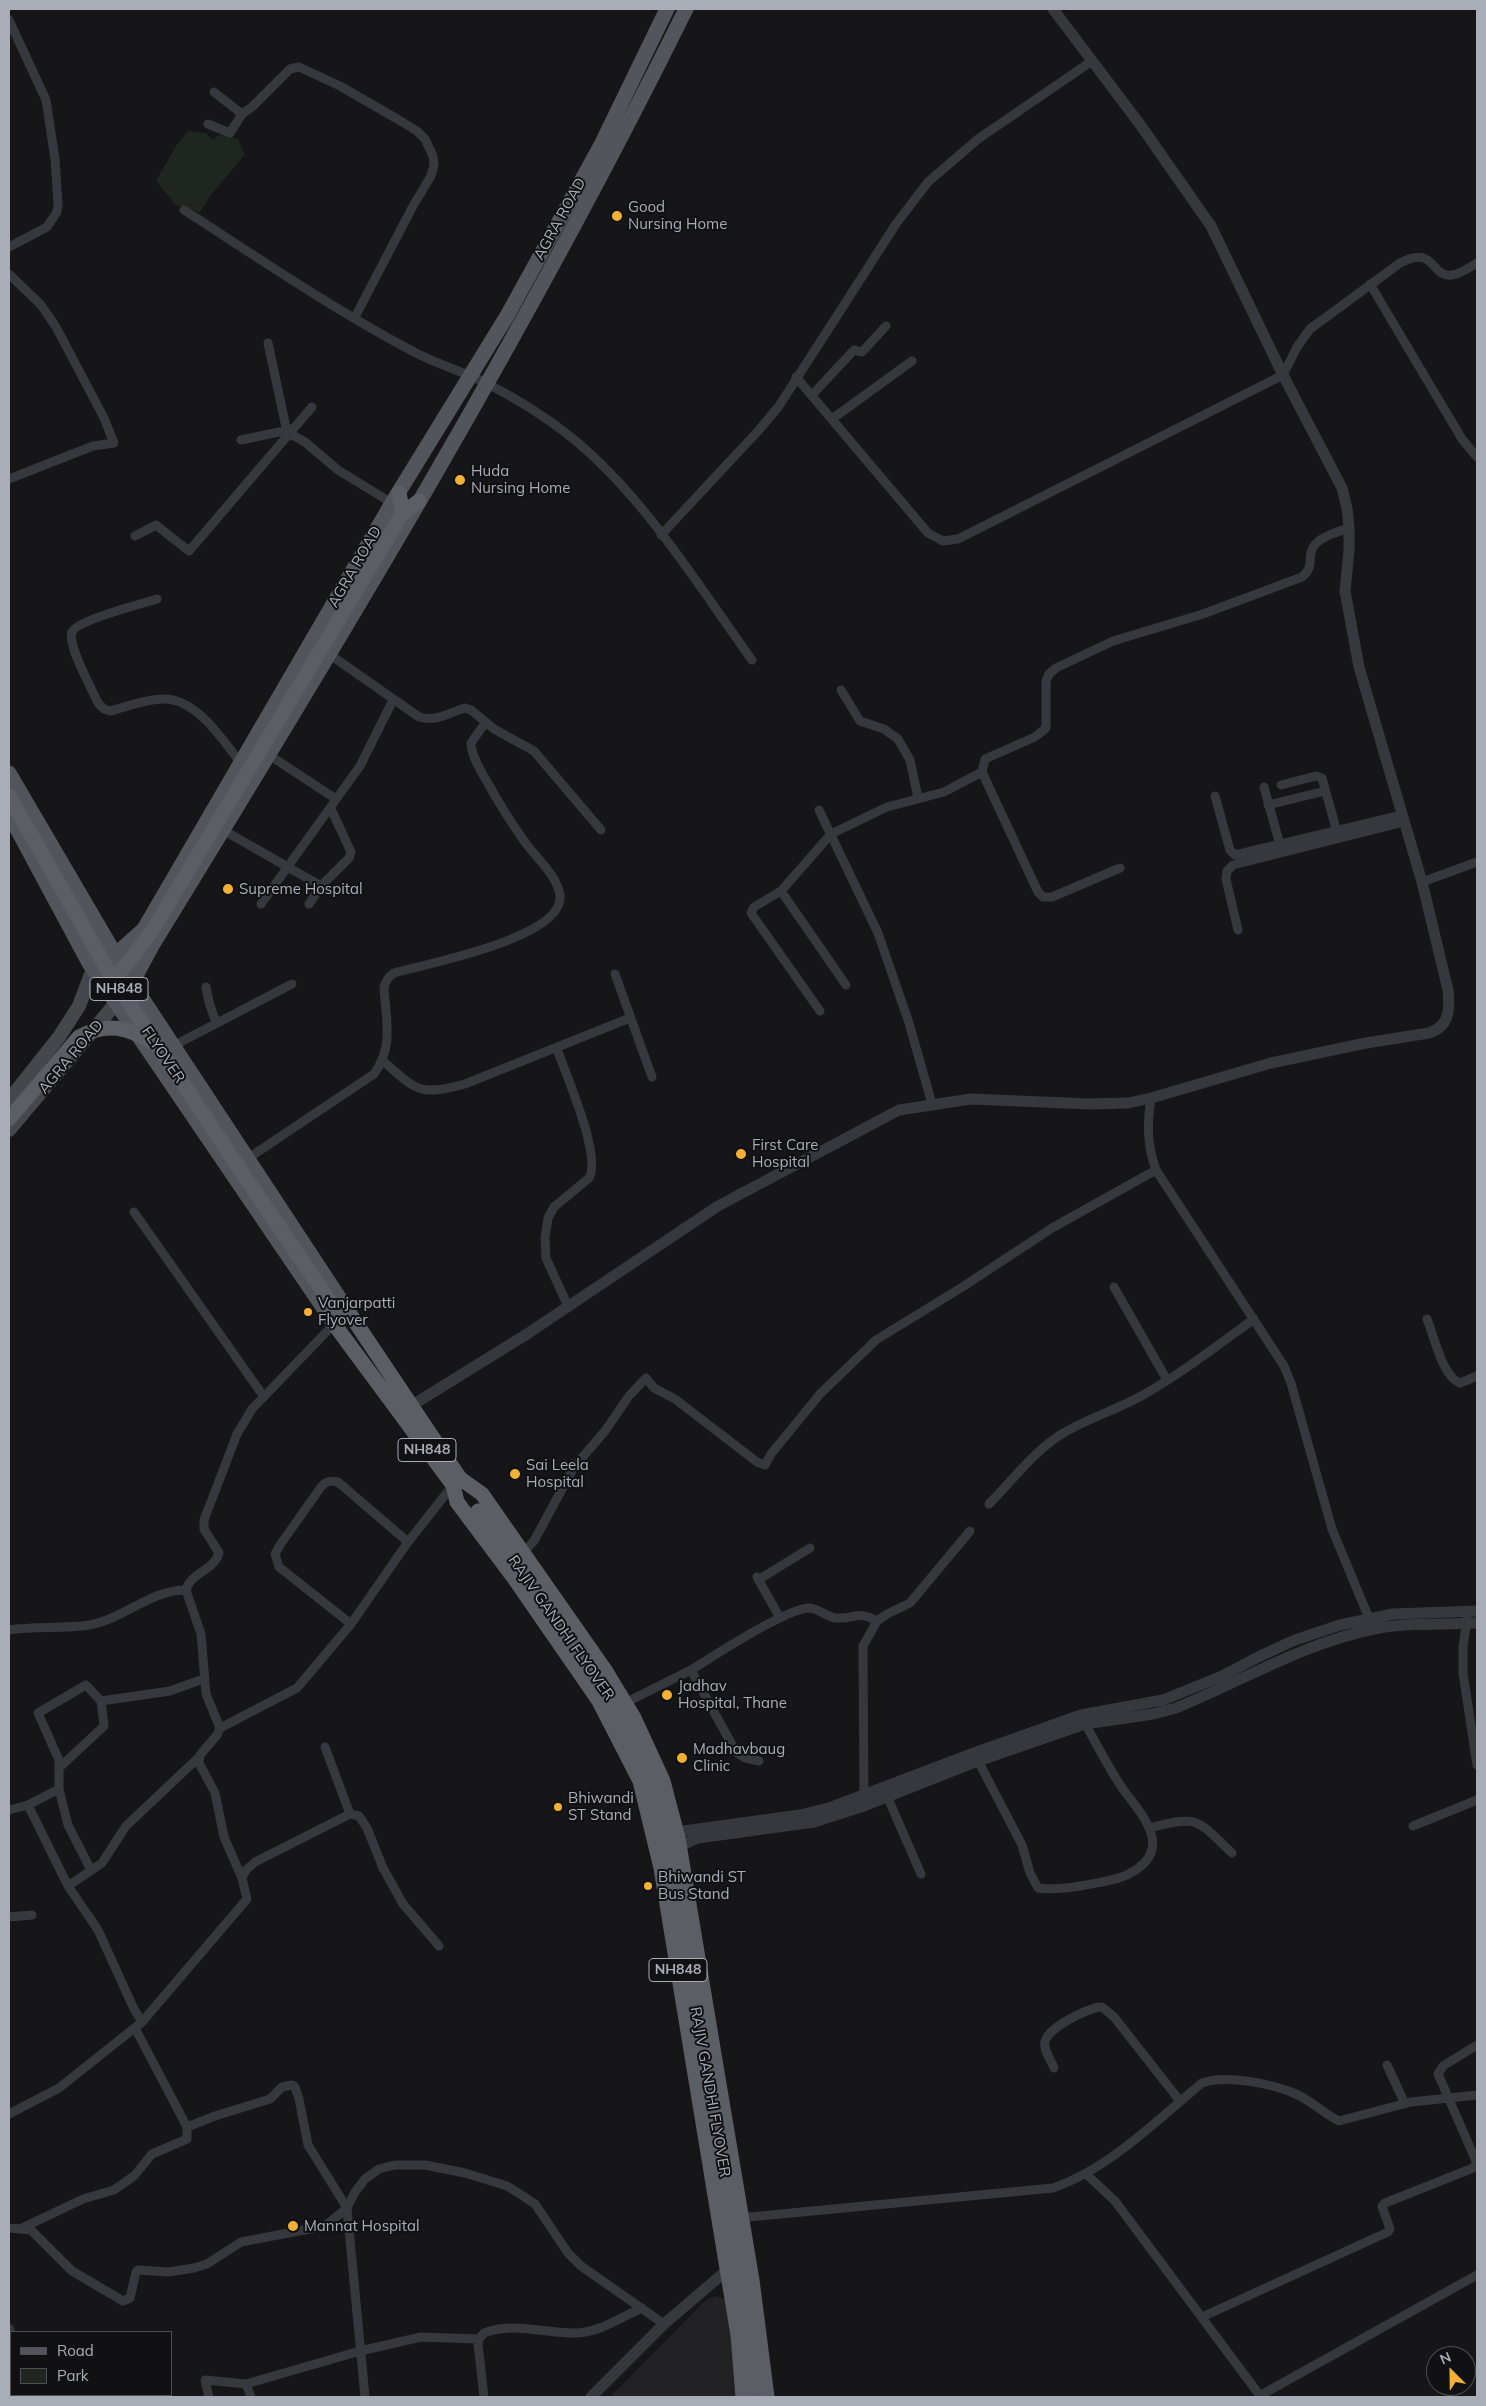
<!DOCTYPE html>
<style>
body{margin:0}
#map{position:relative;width:1486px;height:2406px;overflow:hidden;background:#161618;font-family:Mulish,sans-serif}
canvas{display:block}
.frame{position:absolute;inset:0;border:10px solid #a8adb8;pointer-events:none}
.legend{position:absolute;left:10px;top:2331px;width:162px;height:65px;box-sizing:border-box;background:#111113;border:1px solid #4d4f55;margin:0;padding:6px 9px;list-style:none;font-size:15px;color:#a8adb8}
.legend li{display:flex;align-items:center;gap:10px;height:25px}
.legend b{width:25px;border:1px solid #4d4f55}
.north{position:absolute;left:1426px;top:2346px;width:50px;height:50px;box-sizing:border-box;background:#111113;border:1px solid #4d4f55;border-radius:50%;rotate:337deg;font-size:14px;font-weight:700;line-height:20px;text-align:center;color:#a8adb8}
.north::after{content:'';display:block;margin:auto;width:18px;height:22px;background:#f2b134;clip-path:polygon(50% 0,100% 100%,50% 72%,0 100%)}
</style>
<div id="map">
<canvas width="1486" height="2406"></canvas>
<div class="frame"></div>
<ul class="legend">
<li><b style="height:6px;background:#53555c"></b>Road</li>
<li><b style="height:14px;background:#1e261f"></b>Park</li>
</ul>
<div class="north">N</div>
</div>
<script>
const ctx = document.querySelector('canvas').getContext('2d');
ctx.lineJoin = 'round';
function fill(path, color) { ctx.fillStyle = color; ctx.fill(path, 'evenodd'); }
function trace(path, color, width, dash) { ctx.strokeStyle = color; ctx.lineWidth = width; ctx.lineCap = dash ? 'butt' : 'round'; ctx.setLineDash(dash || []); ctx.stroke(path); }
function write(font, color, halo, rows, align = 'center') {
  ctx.font = font + ' Mulish,sans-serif'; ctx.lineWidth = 4; ctx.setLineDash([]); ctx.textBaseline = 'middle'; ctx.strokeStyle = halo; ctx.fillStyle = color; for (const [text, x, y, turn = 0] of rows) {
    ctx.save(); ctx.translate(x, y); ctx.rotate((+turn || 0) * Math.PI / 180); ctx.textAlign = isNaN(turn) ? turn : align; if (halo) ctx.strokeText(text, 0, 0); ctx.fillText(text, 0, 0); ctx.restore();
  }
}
fill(new Path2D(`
 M716,2296L724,2299L728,2307L739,2397H610L706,2300Z`), '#222225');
fill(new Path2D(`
 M188,131L206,133L213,140L219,135L238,139L245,155L213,192L200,212L176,205L156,181L176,146Z`), '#1e261f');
trace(new Path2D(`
 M9,20L46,100L55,159L58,204L57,212L47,227L9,247
 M214,92L242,114
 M208,124L230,133L242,114L252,107L290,69L299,67L340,86L399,120L417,131L425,139L433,156L434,165L431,176L413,206L355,317
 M184,210C260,259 336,311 416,353C439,365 465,372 488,384C517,399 546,417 571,437C644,496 697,584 752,660
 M9,274L41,305L56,327L104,418L114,443L93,446L9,479
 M1370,284L1462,439L1477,457
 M268,343L287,432
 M796,377L928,533L943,541L958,539L1283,375L1297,347L1310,329L1400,263C1436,244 1430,278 1452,275C1461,274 1470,267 1477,263
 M812,395L854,350L862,352L886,326
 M832,419L912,361
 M241,440L279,432H287L305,442L338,470L392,503
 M661,535L759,430L779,406L896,224L928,182L978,139L1092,61
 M135,536L156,525L189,551L312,407
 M157,599C142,604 77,620 72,632C67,645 92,689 98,703L104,709L110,711C127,707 145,699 163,699C196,698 222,739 240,762
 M329,654L419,717C437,722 448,713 465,708L471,710L494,729L534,751L601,830
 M841,690L860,721L884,729L898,739L910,760L918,798
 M269,755L336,799
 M982,772L985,759L1035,737L1046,728V681L1049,674L1056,668L1113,641L1203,614L1302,577C1316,566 1306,556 1314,546C1321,536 1338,532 1349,528
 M1281,785L1316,776L1322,778L1337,832
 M1264,787L1280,845
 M1215,796L1230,850L1235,855L1402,815
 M1268,805L1325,791
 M819,810L878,933L909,1023L932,1104
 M223,830L321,886
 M1422,882L1477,862
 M781,891L754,907L751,913L820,1011
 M261,904L360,766L393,700
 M309,904L321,886L349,858L351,852L331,809
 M1238,930L1226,879L1227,871L1233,865L1404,822
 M615,974L652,1077
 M846,985L781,891L831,834L887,807L944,792L982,772L1038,892L1043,897H1052L1120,868
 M206,987L209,1002L216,1023
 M173,1046L292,984
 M557,1049C566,1075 602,1156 589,1178L554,1207L548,1218L545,1238L546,1258L568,1306
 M383,1061C417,1091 419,1096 465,1084L630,1018
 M1151,1098C1147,1124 1147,1145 1156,1170L1284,1366L1291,1383L1332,1529L1371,1623
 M244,1161L374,1074C394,1046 386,1020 384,988C385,981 388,977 394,973C425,964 564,938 560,896C558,876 536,858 525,842C514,827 504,811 494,794C486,778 472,761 471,743L485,723
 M134,1212L264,1397
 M1114,1287L1167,1380
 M1427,1319C1434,1336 1442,1376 1460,1383L1477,1376
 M989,1504C1011,1482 1031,1455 1057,1437C1084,1419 1115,1411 1143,1395C1182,1373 1218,1345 1254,1319
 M522,1554L534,1541L574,1467L605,1431L629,1396L646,1378L654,1388L675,1399L757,1462L765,1465L771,1454L820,1394L876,1340L964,1286L1052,1228L1156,1170
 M757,1577L780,1618
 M758,1580L810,1548
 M1467,1619L1463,1647V1673L1477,1765
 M351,1624L279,1567L275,1554L280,1545L321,1487C326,1481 331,1480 338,1482L408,1542
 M9,1630C35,1626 63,1629 89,1625C124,1619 150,1590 186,1590
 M691,1670C714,1656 785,1609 809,1608C819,1608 827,1618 837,1618C856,1619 857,1610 877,1621
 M625,1703L691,1670L736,1752L745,1758L759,1761
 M220,1728L297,1688L351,1624L408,1542L453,1485
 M325,1747L350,1814
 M975,1755L1022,1845L1030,1873L1038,1888C1060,1891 1085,1885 1107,1881C1133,1876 1163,1859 1149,1828C1143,1812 1128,1798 1119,1783C1106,1763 1095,1741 1083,1720
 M59,1768L104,1726L101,1701L170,1691L203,1679
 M887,1796L921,1874
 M864,1801L863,1646L877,1621L887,1614L910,1603L970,1531
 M28,1805L68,1886L98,1930L134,2009L142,2022
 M9,1810L28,1805L59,1789
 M1413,1826L1477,1800
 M1149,1828C1200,1815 1196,1819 1232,1853
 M91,1870L68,1825L59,1789V1760L38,1713L86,1685L101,1701
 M242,1878L246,1870L255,1862L350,1814L359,1816L367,1828L383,1868L403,1904L439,1946
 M68,1886L102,1863L126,1826L198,1758
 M9,1917L32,1915
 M1387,2065L1405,2104
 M1054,2068C1051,2060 1043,2050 1045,2042C1047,2028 1089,2007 1102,2007L1114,2017L1180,2101
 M9,2114L59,2088L142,2022L247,1899L242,1878L224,1837L215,1793L199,1763L200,1755L217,1735L220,1728L206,1694L201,1634L186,1590C191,1572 214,1571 219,1553L204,1529V1520L237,1434L252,1409L334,1324
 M187,2127L215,2116L270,2099L282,2087L292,2085L295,2087L299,2099L308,2145L347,2208L365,2397
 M1086,2174L1115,2201L1261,2397
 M739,2218L1053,2188C1109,2169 1157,2120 1202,2083C1226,2074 1273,2084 1296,2094C1312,2101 1324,2114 1339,2121L1411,2102L1477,2095
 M9,2228L31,2230L72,2271L123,2301L130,2298L136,2272L138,2270L169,2272L194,2268L207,2264L241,2242L325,2226L347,2208L355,2192L365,2179L379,2169L395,2165H425L465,2173L507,2186L523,2196L535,2204L568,2253L581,2266L664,2324
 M22,2228L83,2199L114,2190L134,2176L152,2154L187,2139V2127L135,2028
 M1202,2317L1388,2232L1390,2229L1382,2206L1385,2203L1473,2168L1476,2165V2161L1438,2074L1443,2066L1477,2045
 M9,2328L11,2333
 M246,2384L251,2397
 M45,2395L46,2397
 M1261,2395L1477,2275
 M209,2397L205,2380L246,2384L360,2351L421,2337L479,2339
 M484,2397L478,2344L479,2339L484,2333C513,2321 547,2334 577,2333C600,2332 621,2317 642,2308`), '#37383d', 9);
trace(new Path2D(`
 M406,1409L527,1334L718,1206L899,1110L971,1099L1089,1104L1128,1103L1151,1098L1271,1063L1366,1043L1429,1033C1450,1026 1450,1009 1448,990L1422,882L1359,667L1345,591L1349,551V528L1347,508L1342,488L1283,375L1211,226L1139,123L1053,9
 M669,1833L800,1815L832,1807L974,1753L1081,1715L1163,1700L1222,1676L1258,1657L1295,1640L1340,1625L1393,1614L1477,1611
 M672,1849L698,1838L814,1822L864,1806L978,1761L1085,1724L1153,1714L1176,1708C1242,1681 1304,1643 1374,1629C1408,1622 1443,1625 1477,1623
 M591,2397L664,2324L732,2266`), '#37383d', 11);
trace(new Path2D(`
 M9,1100L59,1037L79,1006L93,969
 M9,1130L116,1003`), '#45474d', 14);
trace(new Path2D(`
 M9,773L132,983L348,1311
 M9,814L89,963L333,1322
 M93,969L115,955L144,929L392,503L507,316L602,143L667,9
 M116,1003L132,983L153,944C341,638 527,331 686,9`), '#53555c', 15);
trace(new Path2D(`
 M399,493L403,513
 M398,521L403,513L419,501
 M243,1174L333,1306L331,1310L335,1318L334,1324L453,1485L457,1502L514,1578L599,1701L640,1781L661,1868L738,2335L743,2397
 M333,1306L348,1311L459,1477
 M461,1479L482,1494L605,1670L634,1718L663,1781L678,1838L715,2060L752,2280L767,2397`), '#5b5e65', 15);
trace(new Path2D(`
 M9,796L113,979L243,1174
 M113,979L131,959L152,931L398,521
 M9,1119L79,1037C108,1021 128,1028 154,1043
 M478,1511C533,1586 598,1663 637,1748C678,1837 683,1939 699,2035C719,2156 745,2275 752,2397`), '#5b5e65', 15);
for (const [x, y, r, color] of [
 [617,216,6,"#f2b134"],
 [460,480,6,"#f2b134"],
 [228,889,6,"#f2b134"],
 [741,1154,6,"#f2b134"],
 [308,1312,5,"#f2b134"],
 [515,1474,6,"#f2b134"],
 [667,1695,6,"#f2b134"],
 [682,1758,6,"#f2b134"],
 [558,1807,5,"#f2b134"],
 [648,1886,5,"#f2b134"],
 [293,2226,6,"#f2b134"]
]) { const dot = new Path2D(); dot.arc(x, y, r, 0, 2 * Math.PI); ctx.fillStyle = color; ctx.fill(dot); trace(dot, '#111113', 2); }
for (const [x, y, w] of [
 [119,989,58],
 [427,1450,58],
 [678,1970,58]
]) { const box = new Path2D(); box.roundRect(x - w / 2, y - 11.5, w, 23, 4); ctx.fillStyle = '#111113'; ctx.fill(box); trace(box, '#a8adb8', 1); }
write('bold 14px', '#a8adb8', null, [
 ["NH848",119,989],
 ["NH848",427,1450],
 ["NH848",678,1970]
]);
write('15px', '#a8adb8', '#111113', [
 ["Good",628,207],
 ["Nursing Home",628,224],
 ["Huda",471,471],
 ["Nursing Home",471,488],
 ["Supreme Hospital",239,889],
 ["First Care",752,1145],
 ["Hospital",752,1162],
 ["Vanjarpatti",318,1303],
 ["Flyover",318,1320],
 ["Sai Leela",526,1465],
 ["Hospital",526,1482],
 ["Jadhav",678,1686],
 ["Hospital, Thane",678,1703],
 ["Madhavbaug",693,1749],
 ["Clinic",693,1766],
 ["Bhiwandi",568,1798],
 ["ST Stand",568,1815],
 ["Bhiwandi ST",658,1877],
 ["Bus Stand",658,1894],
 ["Mannat Hospital",304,2226]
], 'left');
write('15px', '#a8adb8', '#111113', [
 ["AGRA ROAD",560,219,-61],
 ["AGRA ROAD",355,567,-60],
 ["FLYOVER",163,1055,56],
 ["AGRA ROAD",71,1057,-50],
 ["RAJIV GANDHI FLYOVER",561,1628,55],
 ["RAJIV GANDHI FLYOVER",710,2092,80]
]);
</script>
